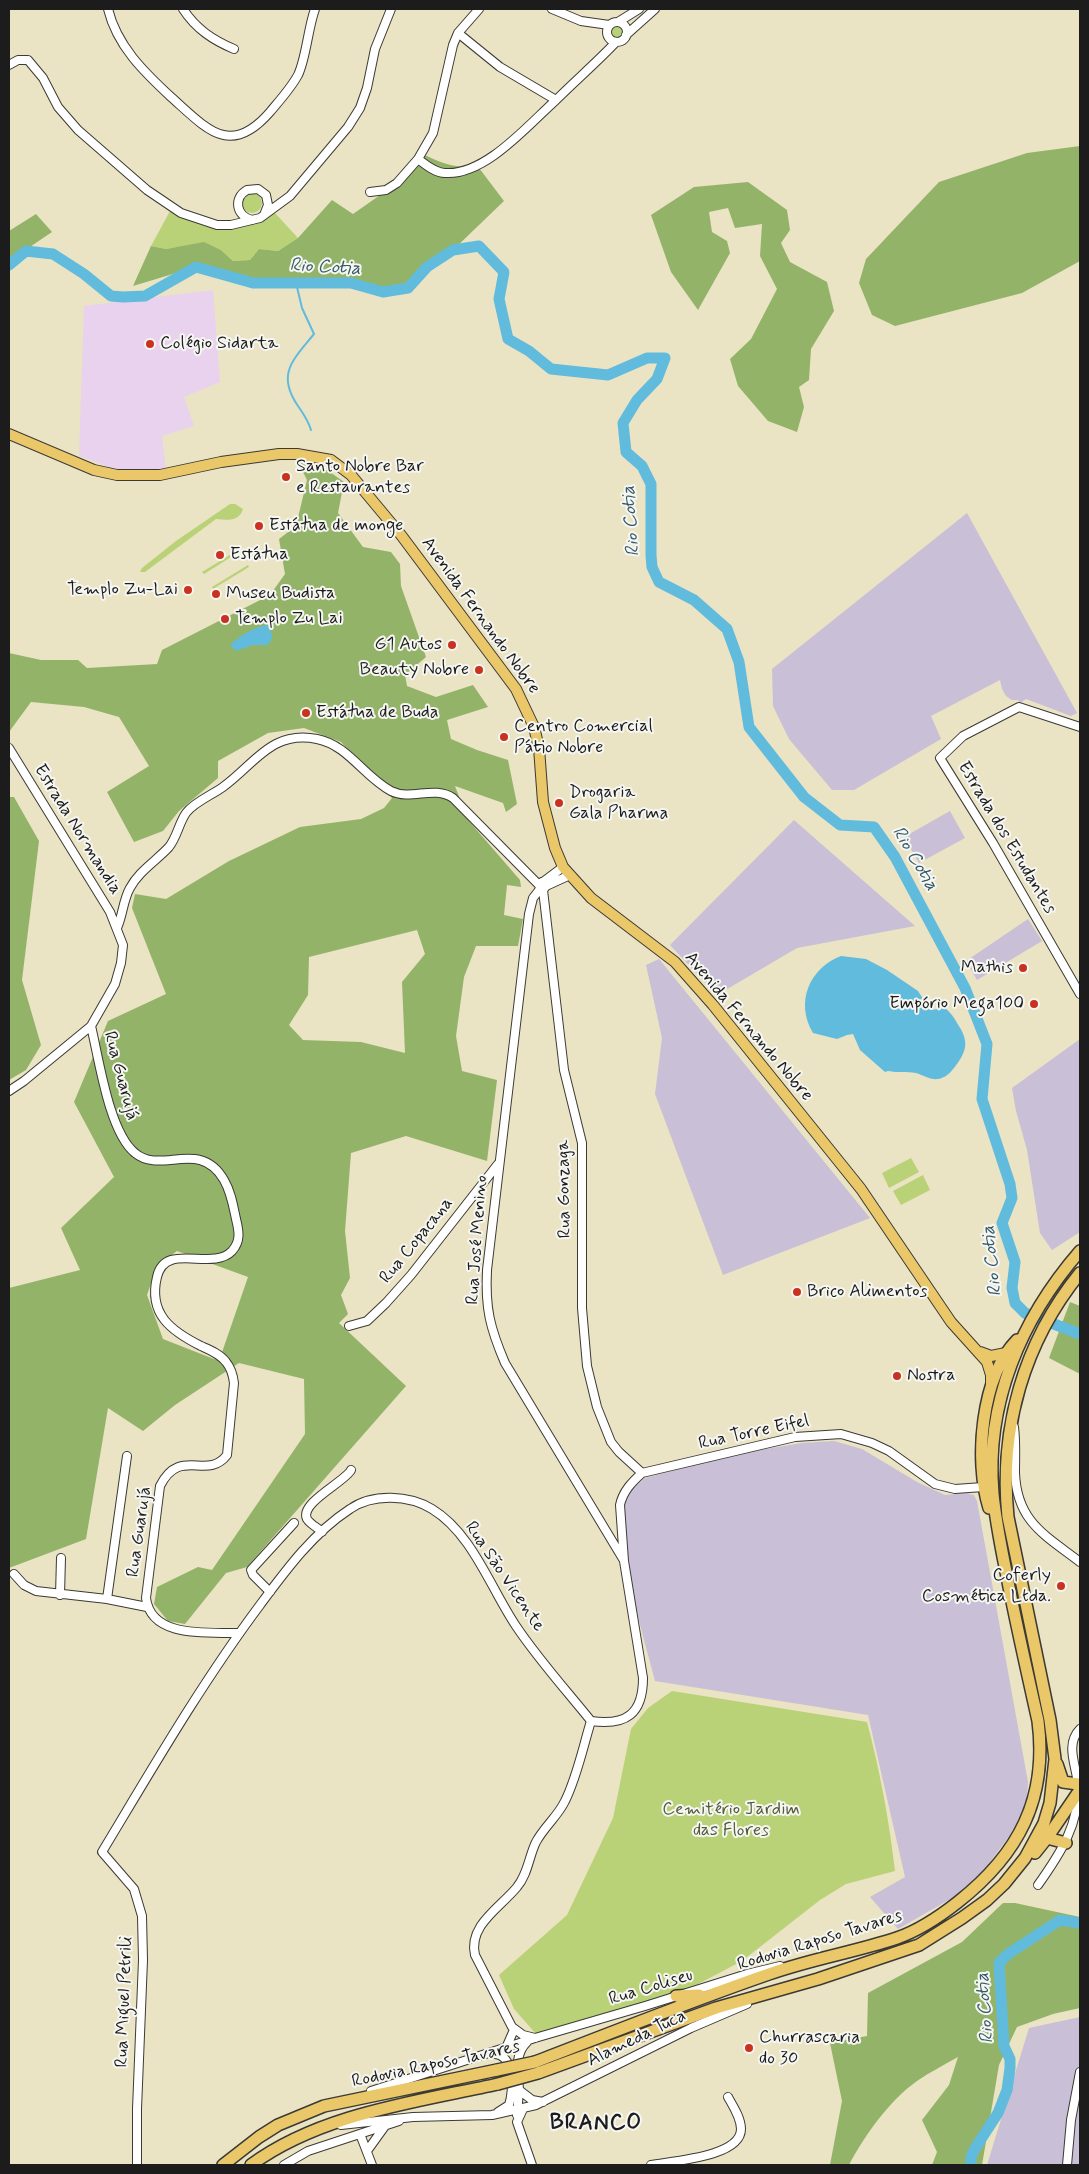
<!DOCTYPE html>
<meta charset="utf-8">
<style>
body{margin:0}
#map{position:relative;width:1089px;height:2174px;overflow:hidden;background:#eae3c4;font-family:Mynerve,sans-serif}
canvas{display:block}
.frame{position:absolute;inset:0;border:10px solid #1c1c1c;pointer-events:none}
</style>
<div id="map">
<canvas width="1089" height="2174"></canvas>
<div class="frame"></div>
</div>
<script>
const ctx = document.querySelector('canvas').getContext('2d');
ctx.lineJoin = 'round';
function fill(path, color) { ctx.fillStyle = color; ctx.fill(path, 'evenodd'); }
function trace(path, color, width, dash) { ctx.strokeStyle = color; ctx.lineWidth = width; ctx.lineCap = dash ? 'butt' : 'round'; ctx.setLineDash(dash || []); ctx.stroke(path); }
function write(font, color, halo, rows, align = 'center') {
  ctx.font = font + ' Mynerve,sans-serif'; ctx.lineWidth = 4; ctx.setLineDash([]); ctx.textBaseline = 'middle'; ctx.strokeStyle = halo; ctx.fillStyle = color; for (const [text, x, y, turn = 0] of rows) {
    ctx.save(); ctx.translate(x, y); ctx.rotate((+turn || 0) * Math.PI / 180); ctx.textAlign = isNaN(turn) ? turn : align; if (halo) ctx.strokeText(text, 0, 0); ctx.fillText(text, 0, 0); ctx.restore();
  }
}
fill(new Path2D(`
 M213,290L220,382L184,397L194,426L162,436L166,470L122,472L79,456L84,306Z`), '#e8d2ee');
fill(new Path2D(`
 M967,513L1077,713L1071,716L1026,699L1020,703L1018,700H1012L1006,696L1002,689L1000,680L931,716L941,739L854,790H832L789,739L773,706L772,669Z
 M950,811L965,838L919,863L904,837Z
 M794,820L915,926L797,948L717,995L670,945Z
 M1028,919L1042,941L977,980L966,961Z
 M659,959L870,1218L723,1275L655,1094L662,1038L646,965Z
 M1080,1039V1232L1052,1250L1040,1233L1027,1150L1016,1111L1012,1088Z
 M834,1441L862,1449L917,1482L945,1495L966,1493L974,1495L977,1501L1028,1782L1027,1797L1022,1812L1010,1835L984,1870L954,1897L898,1929L870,1897L905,1877L868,1715L655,1681L631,1591L624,1506L625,1495L645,1478L741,1453L802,1443Z
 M1080,2017V2165H987L1029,2028Z`), '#c9bfd7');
fill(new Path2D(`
 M606 32a10 10 0 1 1 20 0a10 10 0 1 1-20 0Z
 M242 203a10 10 0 1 1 20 0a10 10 0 1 1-20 0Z
 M170,211C194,224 222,233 250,225C258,223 266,216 274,212L298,238L278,251L259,249L250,260L233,261L221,250L204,243L166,249L151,246Z
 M230,504H235L243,509C239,522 227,520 216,519L145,572H140L142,568L176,541Z
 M238,550L239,552L204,574L202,572Z
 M248,565L249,567L213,589L212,587Z
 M911,1158L919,1172L889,1188L882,1173Z
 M923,1175L930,1190L901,1205L893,1191Z
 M672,1691L867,1722C880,1771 889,1820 895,1871L846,1884L820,1900L742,1961L683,1992L537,2035L514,2009L499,1975L567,1915L613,1818L631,1729L648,1708Z`), '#bad277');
fill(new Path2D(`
 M1080,146V261L1022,293L895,326L872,315L859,283L866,259L939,182L1027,153Z
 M423,154C441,163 456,170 476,164L504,201L453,250L427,267L408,288L383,292L351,283H253L196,267L133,286L151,246L166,249L204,242L221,250L233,261L250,260L259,249L278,251L298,238L332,200L353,214L393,186Z
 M748,182L787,210L790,230L781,243L790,262L827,282L834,311L811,349L809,380L799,387L804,407L797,432L768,421L738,386L730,359L751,339L777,289L760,256L762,224L735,228L728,208L709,212L712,232L727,241L730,253L698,310L671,272L651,215L694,187Z
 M36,214L52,232L9,261V231Z
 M298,462L320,465L344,482L338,513L363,547L391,552L400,564L401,586L426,657L405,675L407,686L436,697L473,685L488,707L447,720L451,739L477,750L508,760L517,804L506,812L503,803L455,786L468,820L520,880L521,887L507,885L504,915L523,919L518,946H476L464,977L456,1036L462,1071L497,1080L487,1161L406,1136L351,1153L345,1231L350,1278L341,1295L348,1314L339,1323L406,1386L247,1567L226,1573L185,1624L168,1621L154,1604L157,1587L198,1567L212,1570L305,1434L304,1379L239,1363L175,1405L143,1431L108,1408L86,1539L9,1568V1288L80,1270L61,1228L114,1177L74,1102L108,1021L166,994L132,908L135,894L166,899L229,861L300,827L361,819L384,808L392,798L341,742L304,728L268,733L218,761V778L179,811L163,831L134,842L107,792L149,766L119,717L84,707L31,702L9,732V653L41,660H78L87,668L157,664L162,650L270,595L285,574L279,539L296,526L307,480ZM417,930L425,954L402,982L405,1053L361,1042L303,1040L289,1025L308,995L309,957ZM177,1251L248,1277L219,1361L163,1339L147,1295L157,1266Z
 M9,797H14L39,841L22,980L41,1045L26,1070L9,1080Z
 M1070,1302L1080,1306V1374L1049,1358Z
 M1003,1903H1015L1080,1917V2008L1053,2014L1017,2027L999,2065L982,2165H932L937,2152L922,2120L949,2085L958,2057C944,2065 930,2072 917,2081C889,2101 865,2135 849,2165H830L842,2101L830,2043L867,2036L868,1993L962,1942Z`), '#93b468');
fill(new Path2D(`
 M268,625C272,634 275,639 267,645H253L236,651L230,645C240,636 255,626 268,625Z
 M841,956L866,959L887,970L918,991L930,1010L945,1008C950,1012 954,1017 957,1023C969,1041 968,1050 954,1068C950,1073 945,1078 938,1079C930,1080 923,1075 916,1073C907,1071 898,1073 888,1071L885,1072L860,1050L853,1034L847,1035L837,1039L813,1033C795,1003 809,968 841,956Z`), '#60bbdd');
trace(new Path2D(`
 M296,283L302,308L314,334C293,360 276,374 298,406C304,415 308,420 311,430`), '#60bbdd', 2);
trace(new Path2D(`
 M9,265L26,251L53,254L84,274L111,296L123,297L145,296L196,267L253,283H351L383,292L408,288L427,267L453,250L479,246L504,272L499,299L508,339L529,351L551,369L608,375L647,358H665L657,379L637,400L623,423L626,452L642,466L651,484V555L652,567L659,582L694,600L727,629L739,662L749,727L804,797L840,825L874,827L895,857L965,988L987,1044L982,1099L1010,1184L1012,1198L1002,1223L1015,1262L1012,1288L1015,1303L1025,1313L1080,1334
 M971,2165V2157L974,2150L998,2113L1007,2090L1010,2068V2059L1004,2046L999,1963L1008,1954L1060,1920L1080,1923`), '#60bbdd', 11);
const minor = new Path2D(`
 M108,9C117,46 144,72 171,97C207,129 230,158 270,112C280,100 291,88 298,75C306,59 308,28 315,9
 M183,9C196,29 213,40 234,49
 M552,9L581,21L609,25
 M607 32a10 10 0 1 1 20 0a10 10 0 1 1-20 0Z
 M618,22L639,9
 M458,33L500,67L556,100
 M626,35L655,9
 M9,65L18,60H28L43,78L58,107L78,130L147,190L181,213L217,225H231L260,218L290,196L348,127L360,108L367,88L375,49L391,9
 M418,159C425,164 435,173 445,173C485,176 528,125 555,101C575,81 596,63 616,42
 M370,192L386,190L397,183L418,159L433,133L453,45L458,33L479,9
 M252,220C236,216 233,198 247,190L258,189L266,195L268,205L264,215
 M1080,727L1019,707L963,736L940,758L993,843L1080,994
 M9,748L110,912L123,945L121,963L115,984L91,1026L24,1081L9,1091
 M543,882L563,867
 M546,886L570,875
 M117,928C123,915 123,900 130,888C139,871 156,861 169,847C177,837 179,823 186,813C194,802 212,795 223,787C255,764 271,730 317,739C348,745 364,777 391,791C411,801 434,785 453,798L539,885
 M91,1026C99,1059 109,1132 135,1153C161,1175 200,1138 224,1180C231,1192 233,1205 236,1219C239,1231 241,1241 232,1251C212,1272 165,1241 157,1277C148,1314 171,1331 201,1346C210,1350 220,1354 226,1362C231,1368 233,1375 234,1383L227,1455C207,1481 180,1446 160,1486L146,1598C151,1639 209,1632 239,1633
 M349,1326L367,1321L386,1303L411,1275L498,1164
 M1014,1427C1016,1442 1015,1458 1015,1473C1017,1522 1045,1535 1080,1562
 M322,1532C318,1528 310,1524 307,1519C299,1503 346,1481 351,1470
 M623,1559L505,1363C490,1328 485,1308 487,1270L529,914L533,898L540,889L539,884L542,882L546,886L543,890L564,1070L582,1143V1308L587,1366L597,1407L611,1442L619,1452L642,1473
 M14,1574L24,1585L36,1591L107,1599L147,1607
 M270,1592L253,1575L251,1570L294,1523
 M60,1595L61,1558
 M107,1599L127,1456
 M1038,1885C1060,1854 1080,1824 1078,1784C1076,1765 1065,1744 1080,1729
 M535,2038L523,2035L512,2027L475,1955C468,1925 501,1907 517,1887C528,1874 529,1856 536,1842C544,1827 558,1816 565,1801C577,1777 583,1747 591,1721
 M527,2042C514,2054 518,2073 519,2090L532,2100L543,2102
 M506,2048L513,2032
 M493,2054C515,2053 514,2090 509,2105L498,2112
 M371,2091L535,2038L645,2006L747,1974L780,1966
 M523,2109L517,2122L532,2165
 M517,2115L519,2090
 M341,2125L413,2117L492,2115L536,2105L691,2028L747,2004
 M360,2134L372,2165
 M367,2151L385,2126
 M137,2165V2109L143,1960L142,1916L134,1889L102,1852C152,1769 201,1684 260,1605C286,1570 313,1533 350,1509C373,1493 409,1495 432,1509C472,1533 491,1589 516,1626C538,1659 566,1690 591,1721C626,1726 643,1714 643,1678L624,1561L620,1505C623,1491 632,1482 642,1473L795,1437L841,1434L872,1443L889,1451L935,1484L955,1489L983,1487
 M284,2165L308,2151L399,2121
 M651,2165C672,2161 741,2157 741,2129C741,2118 733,2106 728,2097
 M1067,2165L1071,2120L1080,2072`);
const major = new Path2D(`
 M9,434L94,470L117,475H160L221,462L279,454H297L331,460L351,475L401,535L516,689L534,727L539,748L543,802L555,848L563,867L591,898L675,962L713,1005L861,1189L951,1322L987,1362L991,1375V1385
 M980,1352L991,1356L1006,1353`);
const highway = new Path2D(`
 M989,1508C974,1460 981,1377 1017,1340
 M1057,1764L1063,1782L1078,1784
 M1047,1838L1066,1843
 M1035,1853L1047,1838L1077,1794
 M676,1996L699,1995
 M535,2062C613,2032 691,2001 769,1974C811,1959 855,1952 897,1938C920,1930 939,1917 958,1902C1019,1854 1048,1798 1038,1721C1028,1676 1018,1632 1009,1587C1003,1556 996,1525 993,1494C985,1403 1021,1319 1080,1251
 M538,2073L716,2008L818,1979L919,1945L962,1918L987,1900L1004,1884L1025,1858L1044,1823L1050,1803L1055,1759L1050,1720L1008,1517C999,1428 1024,1342 1080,1273
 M223,2165L259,2137L278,2125L324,2106L497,2070
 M251,2165C320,2114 416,2102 498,2084`);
trace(minor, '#3b3a35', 10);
trace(major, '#3b3a35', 12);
trace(highway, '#3b3a35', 14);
trace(minor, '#fff', 8);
trace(major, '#eac769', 10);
trace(highway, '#eac769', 11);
const highwayBridge = new Path2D(`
 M497,2070L535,2062
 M498,2084L538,2073`);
trace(highwayBridge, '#3b3a35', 14, []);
trace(highwayBridge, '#eac769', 11);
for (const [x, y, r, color] of [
 [150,344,5,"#c8321e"],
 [286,477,5,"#c8321e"],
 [259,526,5,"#c8321e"],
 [220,555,5,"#c8321e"],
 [188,590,5,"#c8321e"],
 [216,594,5,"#c8321e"],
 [225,619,5,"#c8321e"],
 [452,645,5,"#c8321e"],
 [479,670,5,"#c8321e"],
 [306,713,5,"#c8321e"],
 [504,737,5,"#c8321e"],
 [559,803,5,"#c8321e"],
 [1023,968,5,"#c8321e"],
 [1034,1004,5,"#c8321e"],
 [797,1292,5,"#c8321e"],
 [897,1376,5,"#c8321e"],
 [1061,1586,5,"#c8321e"],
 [749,2048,5,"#c8321e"]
]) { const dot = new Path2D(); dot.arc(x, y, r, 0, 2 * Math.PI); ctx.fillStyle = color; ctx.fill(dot); trace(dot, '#f6f6f2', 2); }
write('18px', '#1c1c1c', '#f6f6f2', [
 ["Colégio Sidarta",160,344],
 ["Santo Nobre Bar",296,467],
 ["e Restaurantes",296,488],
 ["Estátua de monge",269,526],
 ["Estátua",230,555],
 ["Templo Zu-Lai",178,590,"right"],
 ["Museu Budista",226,594],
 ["Templo Zu Lai",235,619],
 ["G1 Autos",442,645,"right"],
 ["Beauty Nobre",469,670,"right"],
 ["Estátua de Buda",316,713],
 ["Centro Comercial",514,727],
 ["Pátio Nobre",514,748],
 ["Drogaria",569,793],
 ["Gala Pharma",569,814],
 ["Mathis",1013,968,"right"],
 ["Empório Mega100",1024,1004,"right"],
 ["Brico Alimentos",807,1292],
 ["Nostra",907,1376],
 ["Coferly",1051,1576,"right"],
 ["Cosmética Ltda.",1051,1597,"right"],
 ["Churrascaria",759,2038],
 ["do 30",759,2059]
], 'left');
write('18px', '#1c1c1c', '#f6f6f2', [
 ["Avenida Fernando Nobre",480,616,54],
 ["Estrada Normandia",77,830,58],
 ["Estrada dos Estudantes",1006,838,59],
 ["Avenida Fernando Nobre",748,1027,50],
 ["Rua Guarujá",120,1076,75],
 ["Rua Gonzaga",565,1189,-91],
 ["Rua José Menino",478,1240,-86],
 ["Rua Copacana",417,1241,-51],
 ["Rua Torre Eifel",754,1433,-12],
 ["Rua Guarujá",140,1532,-82],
 ["Rua São Vicente",504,1577,56],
 ["Rodovia Raposo Tavares",820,1941,-17],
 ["Rua Coliseu",651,1988,-17],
 ["Rua Miguel Petrili",125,2002,-88],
 ["Alameda Tuca",637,2039,-26],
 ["Rodovia Raposo Tavares",436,2065,-12]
]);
write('18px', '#535c3c', '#f6f6f2', [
 ["Cemitério Jardim",731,1810],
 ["das Flores",731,1831]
]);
write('italic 19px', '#375c69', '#f6f6f2', [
 ["Rio Cotia",325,268,3],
 ["Rio Cotia",632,521,-94],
 ["Rio Cotia",914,859,59],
 ["Rio Cotia",993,1261,-96],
 ["Rio Cotia",986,2008,-94]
]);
ctx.letterSpacing = '1px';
write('bold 22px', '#1c1c1c', '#f6f6f2', [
 ["BRANCO",596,2124]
]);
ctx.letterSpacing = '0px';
</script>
